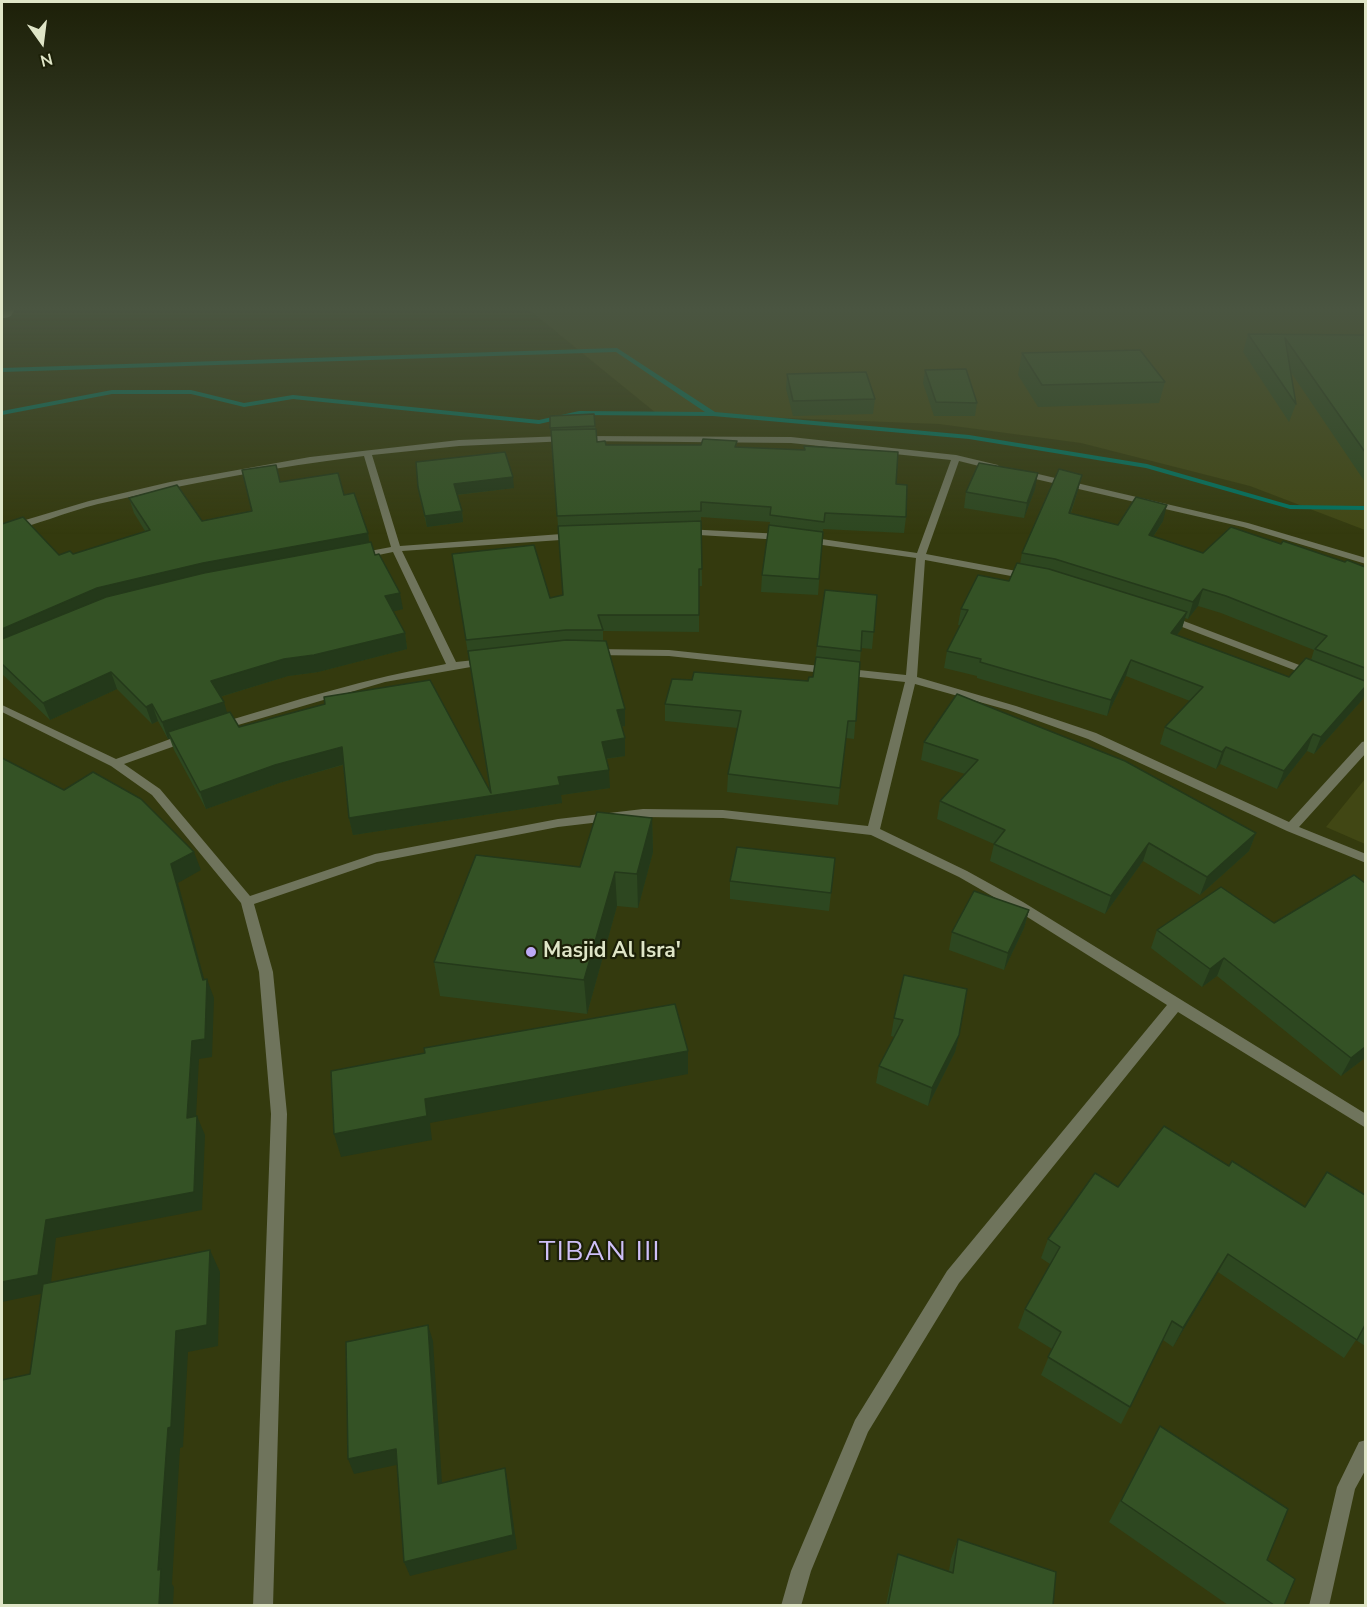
<!DOCTYPE html>
<style>
body{margin:0}
#map{position:relative;width:1367px;height:1607px;overflow:hidden;background:#343a0e;font-family:"Nunito Sans",sans-serif}
canvas{display:block}
.frame{position:absolute;inset:0;border:3px solid #dfe5c7;pointer-events:none}
.north{position:absolute;left:12px;top:12px;width:60px;height:60px;-webkit-text-stroke:4px #1c2008;paint-order:stroke;rotate:166deg;font-size:16px;font-weight:700;line-height:24px;text-align:center;color:#dfe5c7}
.north::after{content:'';display:block;margin:auto;width:21px;height:27px;background:#dfe5c7;clip-path:polygon(50% 0,100% 100%,50% 72%,0 100%)}
</style>
<div id="map">
<canvas width="1367" height="1607"></canvas>
<div class="frame"></div>
<div class="north">N</div>
</div>
<script>
const ctx = document.querySelector('canvas').getContext('2d');
ctx.lineJoin = 'round';
function fill(path, color) { ctx.fillStyle = color; ctx.fill(path, 'evenodd'); }
function trace(path, color, width, dash) { ctx.strokeStyle = color; ctx.lineWidth = width; ctx.lineCap = dash ? 'butt' : 'round'; ctx.setLineDash(dash || []); ctx.stroke(path); }
function write(font, color, halo, rows, align = 'center') {
  ctx.font = font + ' "Nunito Sans",sans-serif'; ctx.lineWidth = 4.5; ctx.setLineDash([]); ctx.textBaseline = 'middle'; ctx.strokeStyle = halo; ctx.fillStyle = color; for (const [text, x, y, turn = 0] of rows) {
    ctx.save(); ctx.translate(x, y); ctx.rotate((+turn || 0) * Math.PI / 180); ctx.textAlign = isNaN(turn) ? turn : align; if (halo) ctx.strokeText(text, 0, 0); ctx.fillText(text, 0, 0); ctx.restore();
  }
}
fill(new Path2D(`
 M528,309H1365V530L1250,486L1081,443L939,424L656,413Z
 M1365,779V844L1326,827Z`), '#414714');
fill(new Path2D(`
 M617,348L715,412L969,435L1147,464L1290,505L1366,506V510L1290,509L1146,468L969,439L713,416L579,415L539,424L293,399L244,407L191,394H112L2,415V411L112,390H191L244,403L293,395L539,420L579,411L705,412L616,352L2,372V368Z`), '#007361');
fill(new Path2D(`
 M565,436L569,439L568,441L459,446L372,455L400,546L575,533L580,536L575,539L402,551L456,662L484,659L488,660L489,662L488,664L385,682L221,730L215,726L217,724C293,701 368,678 446,664L393,552L359,559L354,556L359,553L391,547L364,456C274,467 186,484 98,504C66,512 34,526 2,533V527L89,501L170,482L310,457L459,440Z
 M583,436L791,437L956,455L998,465L999,467L995,470L959,461L926,554L1027,573L1032,576L1027,579L925,560L917,677L1016,706L1096,733L1289,822L1362,742L1366,741V753L1299,827L1366,854V863L1287,831L1088,739L1008,710L915,684L880,829L967,871L1023,902L1366,1114V1128L1178,1012L959,1283L868,1432L811,1571L801,1606H781L791,1571L855,1420L947,1271L1167,1005L1013,908L959,877L871,835L723,818L643,817L558,827L377,862L254,904L273,972L287,1114L273,1606H253L271,1114L259,972L241,903L152,795L111,766L2,712V705L116,759L181,735H189L191,738L189,741L124,764L160,789L250,896L375,854L558,819L643,809L723,810L868,826L905,682L669,656L594,655L589,652L594,649L669,650L906,675L916,558L808,543L803,540L808,537L917,553L951,460L791,443L580,441L579,439Z
 M1021,470L1248,523L1366,558V564L1243,527L1018,475L1017,473Z
 M685,529L782,534L787,537L782,540L682,534L680,532Z
 M1168,615L1315,671L1316,673L1311,676L1307,675L1164,620L1163,618Z
 M1366,1440V1469L1355,1489L1329,1606H1309L1337,1487L1359,1442Z`), '#6f745c');
trace(new Path2D(`
 M2,309H5`), '#bec88d', 18);
fill(new Path2D(`
 M1248,334L1365,335V482L1290,371L1296,404L1289,422L1243,352Z
 M1022,353L1165,382L1159,403L1038,407L1018,375Z
 M925,370L977,403L975,416H934L923,383Z
 M787,374L875,399L873,414L793,416L786,389Z
 M594,414L597,442L606,445H701L737,441L736,447L804,450V446L896,484L906,517L904,533L823,529L818,595L761,592L762,575L770,522L701,517L702,586H699V632L603,631V641L625,709V726L621,727L625,738V756L606,759L610,788L561,795L562,803L353,835L349,818L343,765L279,783L206,809L174,750L170,739H168L158,721L152,724L117,689L50,720L2,674V524L59,555L73,554L145,531L134,513L129,498L202,521L252,511L280,482L344,495L368,533L369,542L403,609L393,611L405,633L407,649L318,672L288,676L220,697L227,713L239,727L490,791L452,554L550,598L563,595L550,416Z
 M1082,475L1078,490L1071,513L1118,525L1163,521L1153,537L1203,553L1281,544L1365,567V692L1363,699L1314,754L1307,751L1277,789L1220,764L1216,769L1160,744L1165,727L1190,701L1126,676L1107,716L977,678V676L944,668L947,651L960,625H958L961,609L1009,581L1020,564L1022,553ZM1198,606L1221,613L1314,650L1311,660L1289,677L1177,635L1182,628L1185,618L1188,619Z
 M418,487L514,488L457,495L462,511L463,522L427,527L420,498Z
 M1035,489L1024,518L964,508L966,492Z
 M877,595L872,649L861,648L854,739L846,738L838,805L727,792L728,774L738,728L665,721V704L692,680L808,681L813,677L817,646Z
 M924,742L1256,833L1249,851L1200,895L1143,861L1105,914L990,861L994,844L937,819L940,801L965,774L921,760Z
 M652,818L653,852L638,908L617,906L587,1014L440,996L434,962L580,867Z
 M835,858L829,911L730,899V881Z
 M1365,883V1058L1341,1076L1217,976L1202,987L1151,948L1157,930L1274,923Z
 M1029,910L1024,928L1004,970L949,950L952,932Z
 M894,1018L959,1035L955,1052L928,1106L876,1083L879,1066L894,1037L891,1036Z
 M1229,1166L1305,1207L1365,1195V1346L1356,1340L1344,1358L1218,1272L1173,1347L1163,1340L1121,1424L1041,1375L1052,1349L1018,1328L1025,1309L1050,1264L1041,1258L1048,1239L1118,1187Z
 M1160,1426L1284,1605H1228L1109,1522Z
 M958,1539L1053,1605H886L892,1575L898,1554L949,1571L951,1559Z`), '#2d4720');
fill(new Path2D(`
 M1038,473L1035,489L1024,518L1027,503Z
 M1082,475L1078,490L1065,529L1069,513Z
 M513,477L514,488L455,495L454,484Z
 M1167,505L1163,521L1144,551L1149,535Z
 M462,511L463,522L427,527L425,516Z
 M368,533L370,549L2,649V629L97,588L203,563Z
 M1203,589L1198,606L1188,619L1193,602Z
 M400,593L403,609L388,613L385,596Z
 M1187,612L1182,628L1166,650L1171,633Z
 M405,633L407,649L318,672L288,676L216,698L211,681L284,659Z
 M1131,660L1126,676L1107,716L1111,700Z
 M111,672L117,689L50,720L43,703Z
 M1365,687V692L1363,699L1314,754L1321,737Z
 M224,702L229,719L168,732L170,739H168L162,722Z
 M152,704L158,721L152,724L146,707Z
 M625,709V726L617,727V710Z
 M1313,734L1307,751L1277,789L1284,771Z
 M625,738V756L603,759L602,742Z
 M342,747L345,764L279,783L206,809L200,792L275,765Z
 M1226,747L1220,764L1216,769L1222,752Z
 M609,770L610,788L561,795L562,803L353,835L349,818L558,777Z
 M652,818L653,852L638,908L637,874Z
 M1256,833L1249,851L1200,895L1207,877Z
 M1149,843L1143,861L1105,914L1111,896Z
 M194,852L201,870L178,883L207,989V979L214,998L212,1057L199,1059L195,1137L187,1118L192,1041L203,980L171,864Z
 M615,872L617,906L587,1014L584,980Z
 M1029,910L1024,928L1004,970L1008,953Z
 M1224,958L1217,976L1202,987L1210,969Z
 M959,1035L955,1052L928,1106L932,1088Z
 M1365,1047V1058L1341,1076L1351,1058Z
 M688,1051V1074L430,1123L432,1140L341,1157L334,1134L425,1099Z
 M197,1116L205,1135L202,1210L56,1238L50,1292L2,1302V1282L46,1220Z
 M210,1250L220,1272L218,1346L188,1352L183,1447L180,1448L172,1584L174,1587L173,1605H159L158,1570L168,1428L176,1331Z
 M1228,1254L1218,1272L1173,1347L1183,1328Z
 M428,1325L433,1341L443,1499L438,1484Z
 M396,1449L401,1464L354,1474L348,1459Z
 M505,1468L508,1483L517,1549L410,1576L404,1562Z`), '#24391a');
const building = new Path2D(`
 M1248,334L1365,335V452L1285,338L1296,404Z
 M1140,350L1165,382L1042,385L1022,353Z
 M966,369L977,403L936,402L925,370Z
 M866,372L875,399L793,401L787,374Z
 M594,414L595,426L550,428V416Z
 M596,429L597,442L605,441L606,445H701L703,439L737,441L735,447L805,450L804,446L898,452L896,484L907,485L906,517L825,513L824,522L770,515L771,507L701,502V511L557,516L551,430Z
 M505,452L513,477L454,484L462,511L425,516L418,487L416,462Z
 M979,463L1038,473L1027,503L966,492Z
 M276,465L280,482L338,473L344,495L354,493L368,533L203,563L97,588L2,629V524L23,517L59,555L70,551L73,554L150,530L129,498L177,485L202,521L252,511L242,470Z
 M1059,469L1082,475L1069,513L1118,525L1136,497L1167,505L1149,535L1203,553L1231,527L1281,544L1283,541L1345,562L1347,560L1365,567V668L1315,649L1327,636L1226,596L1203,589L1193,602L1055,559L1022,553Z
 M701,521L702,569H699V615H598L603,630H566L466,640L452,554L534,545L550,598L563,595L558,526Z
 M769,525L823,532L819,579L762,575Z
 M371,542L375,555L379,554L400,593L385,596L405,633L314,655L284,659L211,681L224,702L162,722L152,704L146,707L111,672L43,703L2,664V639L106,597L204,573Z
 M1017,563L1049,569L1187,612L1171,633L1289,677L1306,658L1365,681V687L1321,737L1313,734L1284,771L1226,747L1222,752L1165,727L1203,687L1131,660L1111,700L980,662L981,659L947,651L968,610L961,609L978,575L1009,581Z
 M825,590L877,595L874,632L862,631L861,651L817,646Z
 M566,640L606,641L625,709L617,710L625,738L602,742L609,770L558,777L560,785L349,818L342,747L275,765L200,792L168,732L230,712L239,727L325,704L324,697L430,680L491,793L468,651Z
 M816,657L860,662L856,721H848L840,788L728,774L741,711L665,704L672,679L692,680L694,672L808,681L809,677H813Z
 M957,694L1125,761L1256,833L1207,877L1149,843L1111,896L994,844L1005,830L940,801L978,760L924,742Z
 M2,758L64,790L93,772L141,799L194,852L171,864L203,980L207,979L205,1039L192,1041L187,1118L197,1116L194,1192L46,1220L38,1275L2,1282Z
 M597,812L652,818L637,874L615,872L584,980L434,962L476,855L580,867Z
 M737,847L835,858L831,893L730,881Z
 M1354,875L1365,883V1047L1351,1058L1224,958L1210,969L1157,930L1221,887L1274,923Z
 M974,891L1029,910L1008,953L952,932Z
 M904,975L967,989L959,1035L932,1088L879,1066L903,1020L894,1018Z
 M675,1004L688,1051L425,1099L427,1116L334,1134L331,1071L425,1053L424,1048Z
 M1164,1126L1229,1166L1232,1161L1305,1207L1327,1172L1365,1195V1325L1357,1340L1228,1254L1183,1328L1172,1321L1130,1407L1048,1357L1061,1332L1025,1309L1060,1247L1048,1239L1095,1173L1118,1187Z
 M210,1250L207,1325L176,1331L171,1427L168,1428L158,1570L161,1569L159,1605H2V1380L30,1374L43,1284Z
 M428,1325L438,1484L505,1468L513,1535L404,1562L396,1449L348,1459L346,1342Z
 M1160,1426L1288,1509L1267,1560L1295,1579L1284,1605H1274L1121,1501Z
 M958,1539L1056,1572L1053,1605H888L898,1554L953,1573Z`);
fill(building, '#345225');
trace(building, '#24391a', 1.5);
const sky = ctx.createLinearGradient(0, 0, 0, 534);
sky.addColorStop(0, '#1d2008');
sky.addColorStop(0.58, '#4a5541');
sky.addColorStop(1, '#4a554100');
ctx.fillStyle = sky;
ctx.fillRect(0, 0, 1367, 534);
for (const [x, y, r, color] of [
 [531,952,6,"#bda9f5"]
]) { const dot = new Path2D(); dot.arc(x, y, r, 0, 2 * Math.PI); ctx.fillStyle = color; ctx.fill(dot); trace(dot, '#1c2008', 2); }
write('bold 21px', '#dfe5c7', '#1c2008', [
 ["Masjid Al Isra'",543,952]
], 'left');
ctx.letterSpacing = '1.5px';
write('27px', '#cebff8', '#1c2008', [
 ["TIBAN III",600,1253]
]);
ctx.letterSpacing = '0px';
</script>
